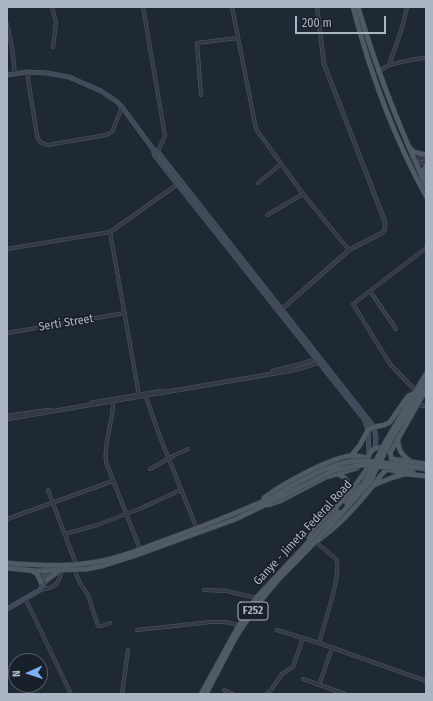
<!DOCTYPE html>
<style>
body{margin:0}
#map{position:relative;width:433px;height:701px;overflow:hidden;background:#1f2934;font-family:"Fira Sans Condensed",sans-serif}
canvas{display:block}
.frame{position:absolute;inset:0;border:8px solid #acb5c3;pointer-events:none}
.north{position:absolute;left:8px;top:653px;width:40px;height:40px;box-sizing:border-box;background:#182029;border:1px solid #535c67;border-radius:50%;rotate:267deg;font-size:11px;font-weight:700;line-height:16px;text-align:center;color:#acb5c3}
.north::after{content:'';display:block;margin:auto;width:14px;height:18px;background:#7db1f6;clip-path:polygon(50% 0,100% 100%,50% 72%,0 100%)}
.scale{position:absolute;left:295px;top:16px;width:91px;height:18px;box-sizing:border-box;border:2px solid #acb5c3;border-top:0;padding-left:5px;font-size:12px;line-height:14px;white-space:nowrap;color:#acb5c3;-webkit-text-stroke:3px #182029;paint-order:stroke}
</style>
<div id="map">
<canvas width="433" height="701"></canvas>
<div class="frame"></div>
<div class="north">N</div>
<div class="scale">200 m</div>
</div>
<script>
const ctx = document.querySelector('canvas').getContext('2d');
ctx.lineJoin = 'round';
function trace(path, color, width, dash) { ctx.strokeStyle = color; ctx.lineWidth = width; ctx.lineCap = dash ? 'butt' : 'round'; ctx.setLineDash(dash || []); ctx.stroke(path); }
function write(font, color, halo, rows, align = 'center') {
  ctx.font = font + ' "Fira Sans Condensed",sans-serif'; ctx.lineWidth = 3.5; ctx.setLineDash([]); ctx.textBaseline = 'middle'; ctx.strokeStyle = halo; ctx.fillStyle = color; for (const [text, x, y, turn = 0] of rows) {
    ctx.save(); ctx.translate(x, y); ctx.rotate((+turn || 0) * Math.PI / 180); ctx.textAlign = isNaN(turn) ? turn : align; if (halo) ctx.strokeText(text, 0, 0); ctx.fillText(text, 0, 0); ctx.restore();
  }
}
const minor = new Path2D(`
 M52,7L56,22L53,47
 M143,7L165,136L157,153
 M232,7L256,129L303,194L349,250
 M7,24L12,47L15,74
 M389,65L415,59L426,58
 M27,72L37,136C39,142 42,144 48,145L106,135L112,132L122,107
 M378,72L389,65L402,28L407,7
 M201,95L197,43L238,38
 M408,160L426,158
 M416,164L426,162
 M258,183L281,164
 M267,215L303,194
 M7,249L110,232
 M370,291L396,329
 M7,333L125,313
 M416,391L390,364L353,304L426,248
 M145,394L160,437L197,529
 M139,395L110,232L178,184
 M113,400C114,421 103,442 106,462L140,549
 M417,405L426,406
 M150,469L175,455L188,449
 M48,490L76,564
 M7,519L113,481
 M65,534L97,525L139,509L181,490
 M316,542L336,559C343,571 323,627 319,643
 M74,569L80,583L88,595L98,626H102L110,623
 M40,590C56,587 58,586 62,570
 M204,590L227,591L256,598
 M25,598L71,694
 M137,630L211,622H225L239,625
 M277,630L319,643L426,681
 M303,679L345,694
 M319,685L332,648
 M224,690L233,694
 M122,694L128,650
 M266,694L271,690L282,674L293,667L303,638`);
const tertiary = new Path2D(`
 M282,309L349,250L382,233L385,229V222L372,188L324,64L317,7
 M273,371L298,365L318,358
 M91,403L162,391
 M7,416L50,410
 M7,419L254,377L299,369L320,362`);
const secondary = new Path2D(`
 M7,75L27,72L47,73L69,77L101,91L116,101L122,107L153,149L155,156L364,419L368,430L369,455
 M153,149L158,152L374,427L376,438L375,448
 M41,583L46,566
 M7,609L40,590L42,586L47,580L48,569`);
const primary = new Path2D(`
 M353,7C370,72 394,138 426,196
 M358,7C376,68 399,127 426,185
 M410,148L414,152L426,155
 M422,177L423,171L426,166
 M398,439C398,450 402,455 410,461
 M391,440L426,383
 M386,441L426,374
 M351,456L360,445L368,430L374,427L384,425L390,422L408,396L415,393
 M368,459C370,449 377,445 386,449
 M392,459L426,464
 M394,464L426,469
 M393,468L413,472
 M387,469L406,474L426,476
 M337,474C345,476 351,483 349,492
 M374,485L391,478L405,474
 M264,498C282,484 326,460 349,456C355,455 362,457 368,458
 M268,505L280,501L326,477L357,468
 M309,538L315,528L349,494L369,466
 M317,541C342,524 364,498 382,474C385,470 389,469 391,465C393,461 391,457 390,453L423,395L424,386
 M7,563C34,565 62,567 89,563C115,560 141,549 165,540C201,527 235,514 270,498
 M7,568L36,571L87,569L102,566L137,555L236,519L271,502
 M32,571L37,574L41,582
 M47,580L60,570
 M201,694L239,625L256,598L314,536
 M206,694L236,637L257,605L278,580L318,539`);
trace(minor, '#505864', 4);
trace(tertiary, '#505864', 4.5);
trace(secondary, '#505864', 5);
trace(primary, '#3c444f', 5.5);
trace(minor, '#323b45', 3);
trace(tertiary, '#323b45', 3.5);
trace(secondary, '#404a58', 4);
trace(primary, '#505a65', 4.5);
const primaryBridge = new Path2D(`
 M270,498C295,485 326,464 354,461C367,460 381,463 394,464
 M271,502L335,470L362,465L393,468
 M346,503L364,483L386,441
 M314,536L338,511
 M319,538L370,482L391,440`);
trace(primaryBridge, '#3c444f', 5.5, []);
trace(primaryBridge, '#505a65', 4.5);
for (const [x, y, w] of [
 [253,611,30]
]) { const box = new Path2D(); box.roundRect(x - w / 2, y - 9, w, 18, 3); ctx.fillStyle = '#182029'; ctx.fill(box); trace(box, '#acb5c3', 1); }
write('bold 11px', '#acb5c3', null, [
 ["F252",253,611]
]);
write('12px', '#acb5c3', '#182029', [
 ["Serti Street",66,323,-9],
 ["Ganye - Jimeta Federal Road",303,533,-47]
]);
</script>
